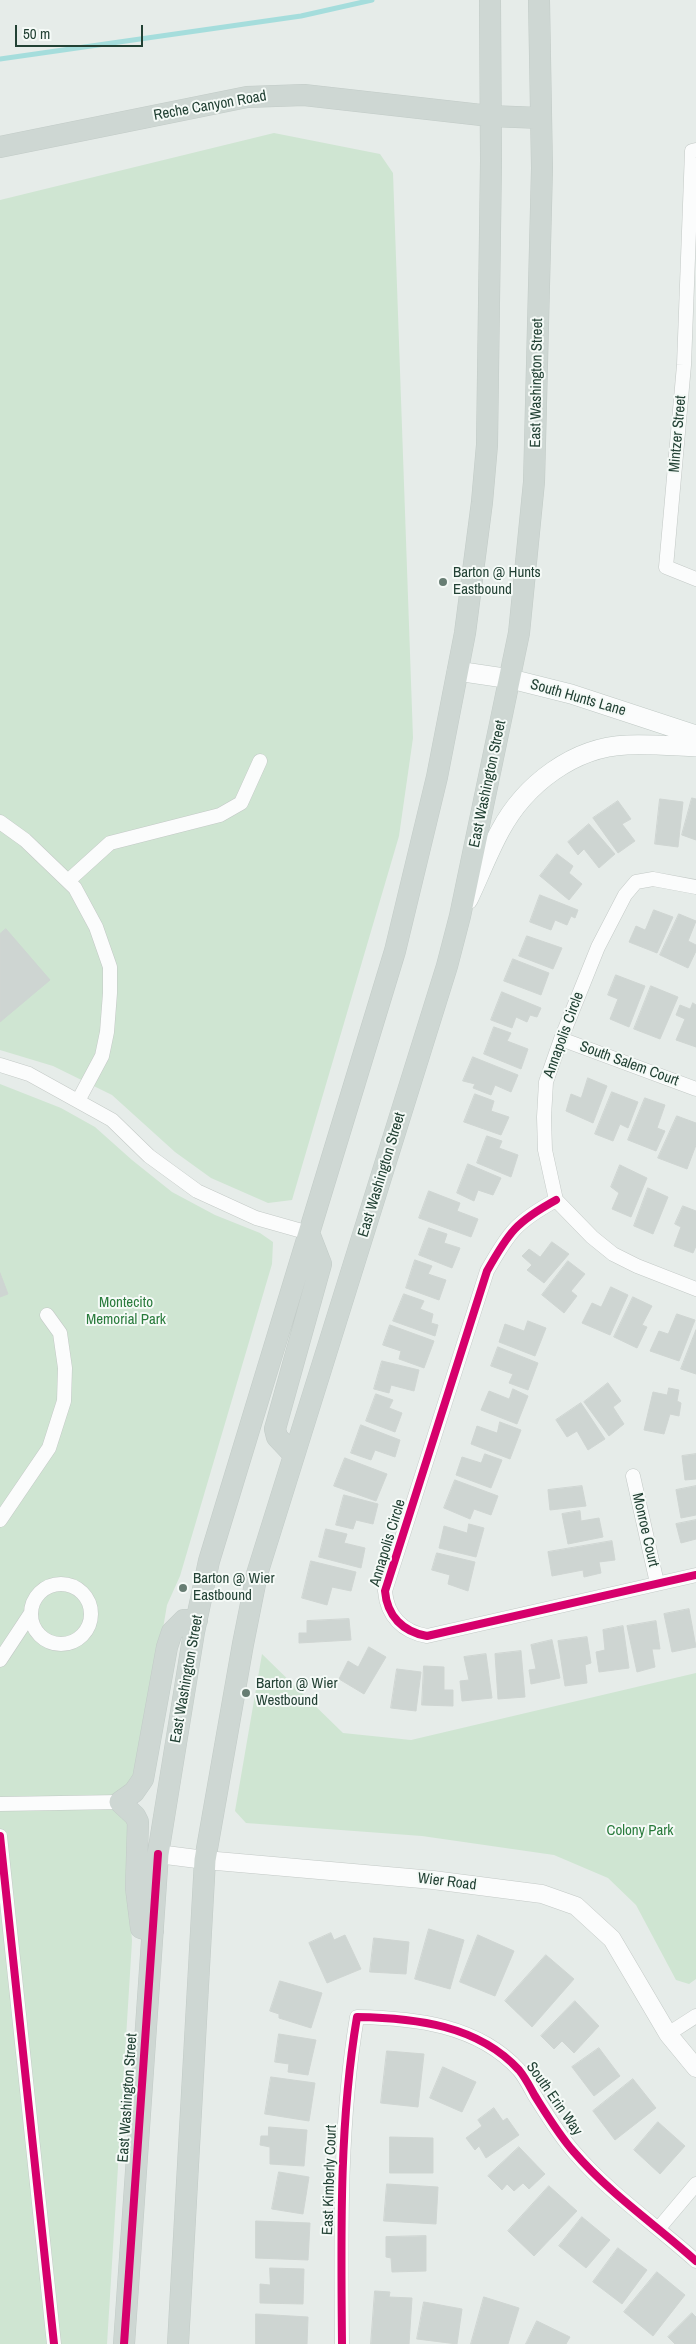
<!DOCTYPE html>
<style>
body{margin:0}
#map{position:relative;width:696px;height:2344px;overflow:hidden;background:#e6ece9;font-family:"Archivo Narrow",sans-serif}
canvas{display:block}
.scale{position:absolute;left:15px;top:25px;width:128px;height:22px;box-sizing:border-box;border:2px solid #224134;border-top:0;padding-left:6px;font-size:15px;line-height:18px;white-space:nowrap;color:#224134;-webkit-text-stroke:4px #f5faf7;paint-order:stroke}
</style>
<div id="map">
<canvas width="696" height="2344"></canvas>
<div class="scale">50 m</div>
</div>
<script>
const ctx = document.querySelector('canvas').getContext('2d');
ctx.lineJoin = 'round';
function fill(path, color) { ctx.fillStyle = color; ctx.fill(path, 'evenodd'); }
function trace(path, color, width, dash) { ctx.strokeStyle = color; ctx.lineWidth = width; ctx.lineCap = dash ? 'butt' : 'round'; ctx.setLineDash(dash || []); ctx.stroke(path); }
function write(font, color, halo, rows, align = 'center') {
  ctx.font = font + ' "Archivo Narrow",sans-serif'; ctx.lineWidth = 4; ctx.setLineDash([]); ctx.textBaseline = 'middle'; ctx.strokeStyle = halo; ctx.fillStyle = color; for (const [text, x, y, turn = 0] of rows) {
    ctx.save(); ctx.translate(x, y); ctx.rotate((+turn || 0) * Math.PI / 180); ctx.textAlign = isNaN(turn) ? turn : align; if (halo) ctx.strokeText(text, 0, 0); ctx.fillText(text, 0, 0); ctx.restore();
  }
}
fill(new Path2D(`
 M274,133L380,154L393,173L413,738L399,836L292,1200L268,1203L211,1178L175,1152L112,1095L53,1066L0,1050V200Z
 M0,1084L61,1108L95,1127L132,1160L172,1192L215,1215L260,1233L273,1242L272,1264L180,1576L167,1605L139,1770L128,1885L132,1941L107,2344H0Z
 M262,1654L343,1733L411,1740L696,1673V1979L689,1984L676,1980L636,1905L608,1878L554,1855L422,1836L246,1823L235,1811Z`), '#cfe5d2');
trace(new Path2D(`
 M0,59L301,16L372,0`), '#a5dddc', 5);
const building = new Path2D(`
 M692,798L696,799V840L682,835Z
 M660,799L683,802L678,847L655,844Z
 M618,801L631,819L622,824L635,841L618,853L593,818Z
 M589,824L615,854L599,868L584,849L578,855L568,842Z
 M557,854L573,866L569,873L582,884L569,900L540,876Z
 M540,895L578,910L575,918L571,916L567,925L555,920L551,930L530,922Z
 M654,910L673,917L657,953L629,942L636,926L645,930Z
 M679,914L696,921L688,941L696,945V951L688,968L660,955Z
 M6,929L50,980L0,1022V934Z
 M527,936L562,948L553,969L519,956Z
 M513,959L549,973L541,995L504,981Z
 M616,975L645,986L629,1027L610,1019L618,999L608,995Z
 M651,986L678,997L660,1039L634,1029Z
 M502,992L541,1008L537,1017L530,1015L527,1022L516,1017L512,1028L491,1020Z
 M693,1003L696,1005V1047L676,1040L685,1019L676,1015L680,1005L690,1009Z
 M494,1027L511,1033L507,1041L528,1049L521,1069L484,1054Z
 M473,1057L518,1075L511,1092L495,1085L491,1095L473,1088L475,1084L463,1081Z
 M588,1078L607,1086L593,1123L566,1111L571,1094L581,1098Z
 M612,1092L638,1102L628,1128L620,1124L613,1141L595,1134Z
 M475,1094L494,1101L491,1111L509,1117L501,1135L464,1122Z
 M645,1098L665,1105L657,1128L665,1131L656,1151L628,1140Z
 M677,1116L696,1123V1145L687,1169L658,1158Z
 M487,1136L502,1141L499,1148L518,1155L511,1177L477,1163Z
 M468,1164L501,1178L493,1195L478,1190L474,1201L457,1193Z
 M620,1165L647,1178L631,1217L612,1209L619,1193L611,1187Z
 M648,1188L668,1197L653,1234L634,1226Z
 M429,1191L460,1203L457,1211L478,1219L471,1237L419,1218Z
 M683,1206L696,1211V1246L693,1253L674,1246L681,1227L675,1224Z
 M429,1228L447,1234L444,1243L460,1248L452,1268L419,1255Z
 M552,1242L569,1254L544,1283L527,1270L532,1265L522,1256L529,1249L540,1257Z
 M415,1260L432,1266L428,1274L446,1280L439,1300L406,1288Z
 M568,1261L585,1274L571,1291L577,1296L564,1313L542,1295Z
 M0,1273L8,1294L0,1297Z
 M611,1287L628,1295L610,1335L582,1323L592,1303L601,1307Z
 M404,1294L424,1301L420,1309L433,1314L431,1323L438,1325L435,1336L393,1321Z
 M633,1297L652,1306L642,1325L647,1327L637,1348L614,1337Z
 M677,1314L695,1320L679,1361L650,1351L659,1331L668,1334Z
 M528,1321L546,1328L535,1356L499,1342L505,1324L524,1331Z
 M390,1325L434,1341L424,1368L399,1359L401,1351L383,1345Z
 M696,1330V1374L681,1369Z
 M498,1347L538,1363L528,1390L509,1383L513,1374L491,1366Z
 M382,1361L419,1370L414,1391L391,1385L389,1393L374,1389Z
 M608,1383L621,1401L613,1407L624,1424L609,1436L584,1402Z
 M669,1388L679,1390L677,1401L681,1403L679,1416L670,1414L664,1434L644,1430L653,1392L667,1395Z
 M513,1389L528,1396L517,1424L481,1410L489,1391L509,1399Z
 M376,1394L393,1400L389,1408L402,1413L395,1432L366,1421Z
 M581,1403L605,1439L588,1450L577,1431L567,1437L556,1420Z
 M500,1422L521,1430L510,1459L471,1444L477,1426L497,1433Z
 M361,1425L400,1440L395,1457L375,1450L371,1460L351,1453Z
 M485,1454L502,1460L491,1488L456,1475L462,1457L481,1463Z
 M696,1454V1479L685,1480L682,1456Z
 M345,1458L387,1474L376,1501L334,1486Z
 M455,1480L498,1496L491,1515L474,1509L470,1519L444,1508Z
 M582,1486L586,1506L550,1510L548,1490Z
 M696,1486V1515L681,1518L676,1490Z
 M344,1495L378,1504L373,1524L356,1520L353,1529L336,1525Z
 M580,1511L581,1521L599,1518L603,1537L568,1544L562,1514Z
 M696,1520V1539L681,1543L676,1524Z
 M469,1524L484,1528L476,1557L439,1548L444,1526L467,1533Z
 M326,1529L347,1534L344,1543L365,1548L361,1568L319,1557Z
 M612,1541L615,1560L599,1562L601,1573L584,1577L583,1570L552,1576L548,1552Z
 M437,1553L475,1562L468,1591L448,1584L450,1575L432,1570Z
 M311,1561L356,1572L351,1591L332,1587L327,1605L302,1598Z
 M689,1609L696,1647L672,1652L664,1614Z
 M349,1619L351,1640L299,1643V1633H307V1621Z
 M656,1621L660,1649H652L655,1667L637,1672L627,1626Z
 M623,1626L629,1668L599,1672L596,1652L605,1650L603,1630Z
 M587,1637L591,1663L585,1665L587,1683L565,1686L558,1641Z
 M552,1640L560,1678L531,1684L529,1670L536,1669L531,1645Z
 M369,1647L386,1657L364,1694L339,1679L348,1661L358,1667Z
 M521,1651L525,1697L498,1699L495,1654Z
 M486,1654L492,1698L462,1701L460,1681L469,1680L464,1657Z
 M424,1666L444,1667V1690H453V1706L422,1705Z
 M397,1669L421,1672L416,1711L391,1708Z
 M429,1929L464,1940L450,1989L415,1979Z
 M331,1933L334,1940L345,1935L361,1969L327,1983L309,1943Z
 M478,1935L514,1951L495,1996L460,1982Z
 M374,1938L409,1942L406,1974L370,1972Z
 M546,1955L574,1979L532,2027L505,2001Z
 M280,1981L322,1993L311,2028L279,2018V2014L270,2011Z
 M575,2001L599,2026L574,2053L562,2041L554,2049L541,2036Z
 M279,2034L316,2040L308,2075L288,2072L289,2064L275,2062Z
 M599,2048L620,2076L594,2096L572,2067Z
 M387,2051L424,2054L418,2107L381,2103Z
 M443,2067L476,2082L462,2112L430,2098Z
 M271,2077L315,2083L309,2121L265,2114Z
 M633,2079L656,2108L615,2140L593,2111Z
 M494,2108L503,2121L507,2118L519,2135L486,2158L479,2146L475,2150L466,2138L482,2126L478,2120Z
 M658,2122L685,2146L660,2174L634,2150Z
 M269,2127L307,2130L304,2166L270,2164V2147L260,2145L261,2136H268Z
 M390,2137L433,2138V2173H390Z
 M519,2147L545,2174L529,2189L523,2183L514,2191L507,2184L502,2190L488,2176Z
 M279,2172L309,2177L303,2214L272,2209Z
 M387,2184L438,2187L436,2224L384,2221Z
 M549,2186L577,2211L534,2256L508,2231Z
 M582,2217L610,2240L586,2268L559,2246Z
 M256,2221L310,2223L308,2260L256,2258Z
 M426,2236V2271L392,2272L391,2258L386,2257V2237Z
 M618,2248L647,2270L622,2304L593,2282Z
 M270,2268L304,2269L303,2304L260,2303V2284L270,2285Z
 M657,2272L685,2295L653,2336L624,2312Z
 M375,2291L390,2292L389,2297L412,2298L409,2344H371Z
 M484,2297L519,2308L508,2344H471Z
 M424,2302L462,2309L457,2344L417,2339Z
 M692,2313L696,2317V2344H675L668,2337Z
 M256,2314L308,2317L307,2344H256Z
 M537,2321L570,2337L566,2344H526Z`);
fill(building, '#ced5d2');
trace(building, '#cfd5d2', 1);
const minor = new Path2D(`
 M696,150L692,151L684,365L666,567L696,579
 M0,822L25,840L75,888L96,927L110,967V993L107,1032L102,1056L78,1101
 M68,881L110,843L220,815L241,803L260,761
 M696,887L653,879L636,882L625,895L598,947L561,1039L546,1082L544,1117L545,1150L556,1200L592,1237L613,1254L637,1266L696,1289
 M561,1039L696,1089
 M0,1065L29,1074L112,1120L149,1156L197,1191L256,1218L309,1233
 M556,1200C516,1222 509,1232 487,1271L385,1591C387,1616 403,1632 427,1636L696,1575
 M633,1476L657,1583
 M0,1520L49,1448L64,1401L65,1368L60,1333L47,1315
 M31 1614a30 30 0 1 1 60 0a30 30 0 1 1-60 0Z
 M0,1660L31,1613
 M0,1804L120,1802
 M0,1836L54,2344
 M668,2034L696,2016
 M659,2228L696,2184
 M342,2344C341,2235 339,2124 357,2017C415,2018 478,2025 519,2070C525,2077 530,2087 535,2096C547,2115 559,2135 574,2152C610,2194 656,2225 696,2261`);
const tertiary = new Path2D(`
 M158,1854L205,1860L433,1880L542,1894L576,1906L612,1939L668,2034L696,2068`);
const secondary = new Path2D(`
 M457,671L511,679L571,694L696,735
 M468,900C479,877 488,853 500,831C525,784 574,747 627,745C650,744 673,746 696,747`);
const primary = new Path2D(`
 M0,147L247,97L304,95L490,116L541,118
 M294,1455L277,1437L275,1429L321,1264L309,1233
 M153,1931L141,1928L136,1888L138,1822L135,1816L120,1802L134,1792L143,1779L167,1647L172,1632L184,1620H197
 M124,2344L158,1854L194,1632L209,1561L395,951L437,777L465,633L482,502L487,445L491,161L490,0
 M178,2344L205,1860L243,1644L257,1574L447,966L460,916L519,633L534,482L542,168L539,0`);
trace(minor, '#c3c9c6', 15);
trace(tertiary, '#c3c9c6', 19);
trace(secondary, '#bfc8c4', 20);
trace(primary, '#c2cbc7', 22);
trace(minor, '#fbfcfc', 14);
trace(tertiary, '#fbfcfc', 18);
trace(secondary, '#fbfcfc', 19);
trace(primary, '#ced7d3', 21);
trace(new Path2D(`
 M556,1200C516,1222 509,1232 487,1271L385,1591C387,1616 403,1632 427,1636L696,1575
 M0,1836L54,2344
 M124,2344L158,1854
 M342,2344C341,2235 339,2124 357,2017C415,2018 478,2025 519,2070C525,2077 530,2087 535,2096C547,2115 559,2135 574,2152C610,2194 656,2225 696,2261`), '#d6006c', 8);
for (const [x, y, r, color] of [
 [443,582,5,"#677d73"],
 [183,1588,5,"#677d73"],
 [246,1693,5,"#677d73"]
]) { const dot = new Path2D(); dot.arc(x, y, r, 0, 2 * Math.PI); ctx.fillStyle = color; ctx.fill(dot); trace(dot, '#f5faf7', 2); }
write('15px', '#224134', '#f5faf7', [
 ["Reche Canyon Road",210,106,-10],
 ["East Washington Street",537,383,-89],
 ["Mintzer Street",678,434,-85],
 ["South Hunts Lane",578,698,16],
 ["East Washington Street",488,784,-78],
 ["Annapolis Circle",564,1035,-70],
 ["South Salem Court",629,1064,20],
 ["East Washington Street",382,1175,-73],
 ["Monroe Court",645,1530,77],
 ["Annapolis Circle",388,1543,-73],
 ["East Washington Street",187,1679,-80],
 ["Wier Road",447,1882,7],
 ["East Washington Street",128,2098,-86],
 ["South Erin Way",554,2099,55],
 ["East Kimberly Court",330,2180,-88]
]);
write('15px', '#224134', '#f5faf7', [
 ["Barton @ Hunts",453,573],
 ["Eastbound",453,590],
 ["Barton @ Wier",193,1579],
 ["Eastbound",193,1596],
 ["Barton @ Wier",256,1684],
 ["Westbound",256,1701]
], 'left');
write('15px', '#297b3c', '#f5faf7', [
 ["Montecito",126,1303],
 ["Memorial Park",126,1320],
 ["Colony Park",640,1831]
]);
</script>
